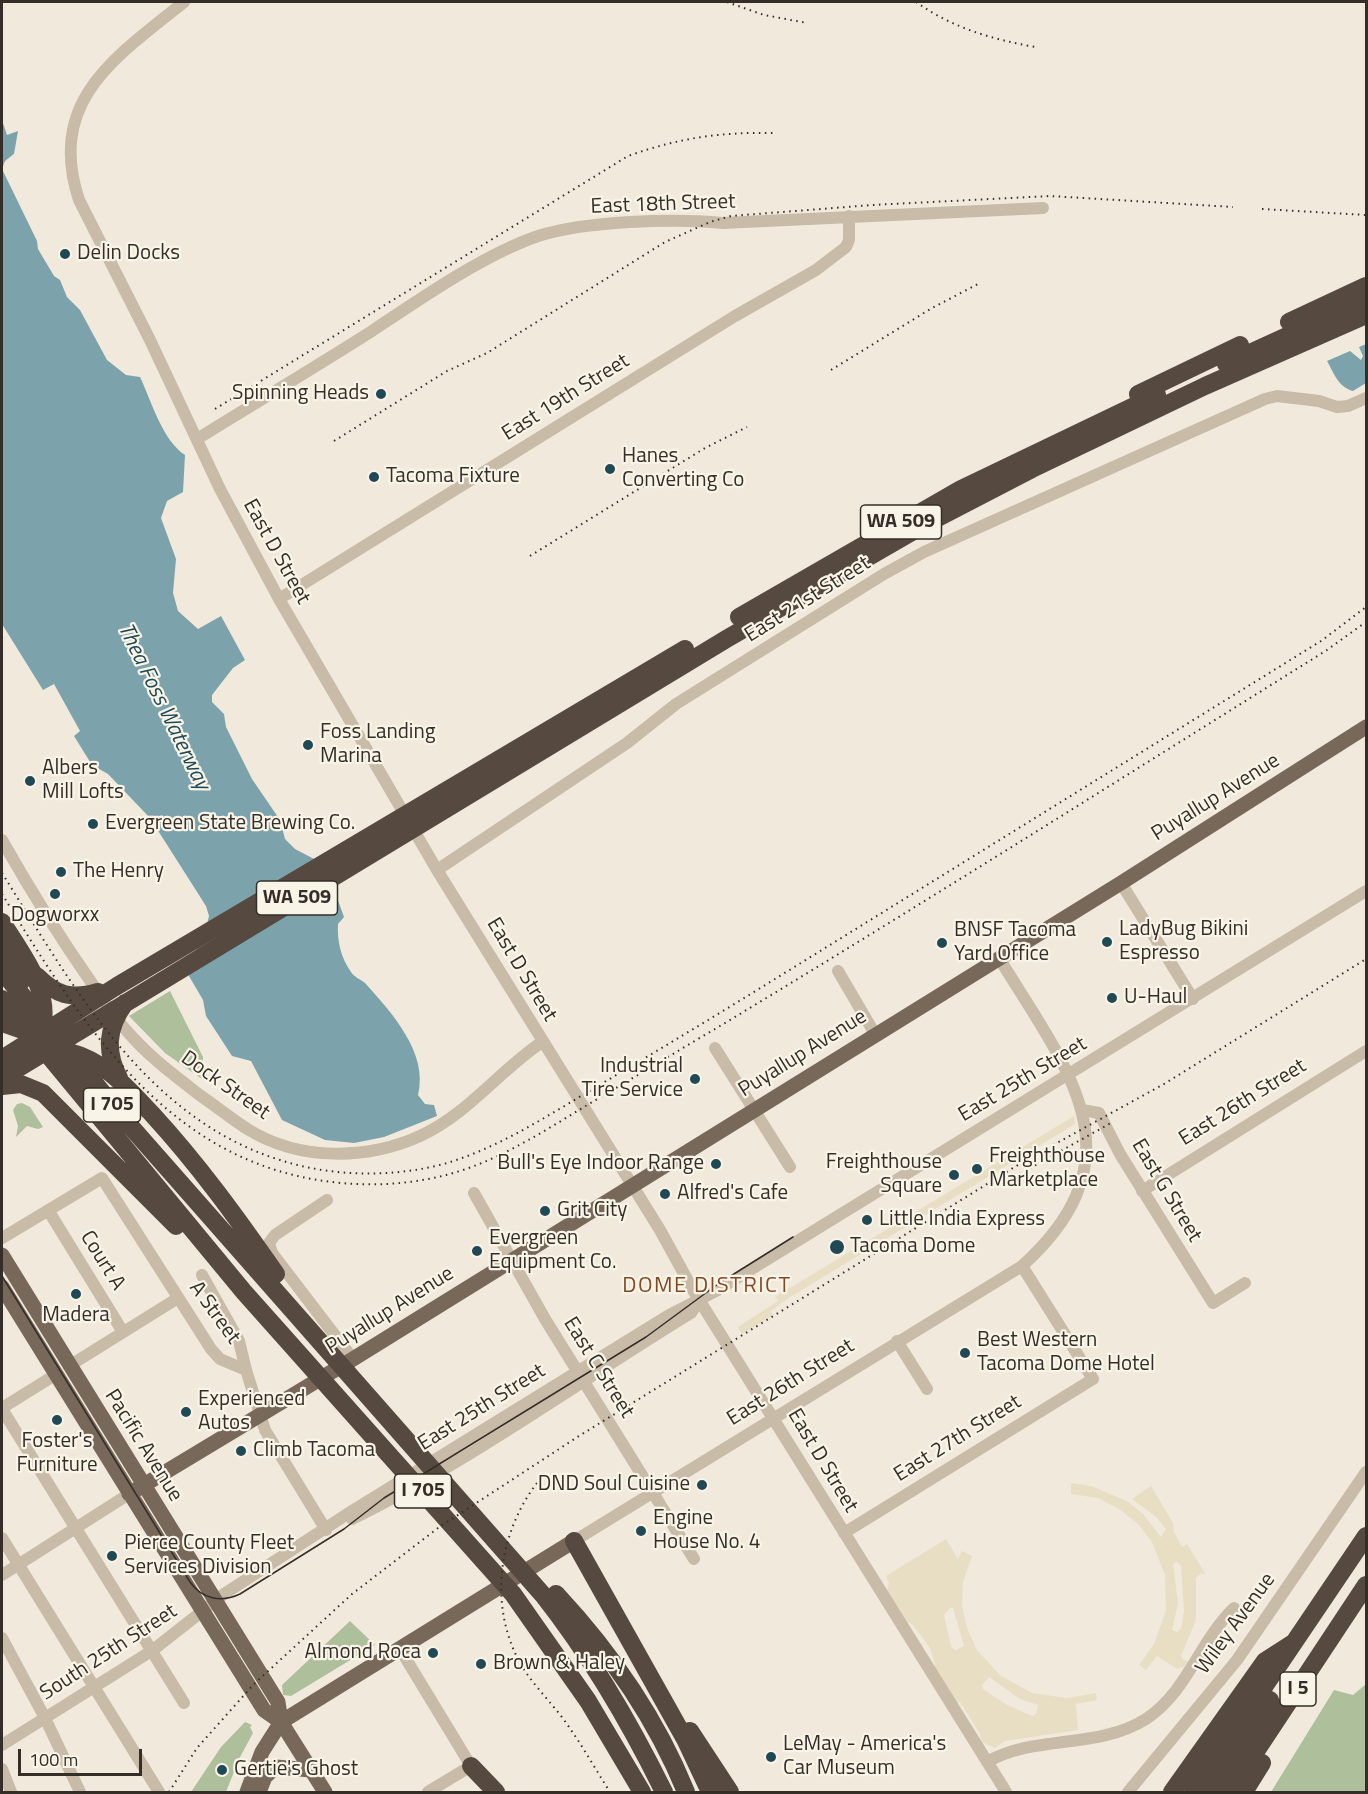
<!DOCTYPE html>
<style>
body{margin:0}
#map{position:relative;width:1368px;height:1794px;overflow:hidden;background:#f1eadc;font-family:"Titillium Web",sans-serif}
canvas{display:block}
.frame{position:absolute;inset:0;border:3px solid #352e28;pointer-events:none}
.scale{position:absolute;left:18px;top:1749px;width:124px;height:27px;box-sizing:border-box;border:3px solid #352e28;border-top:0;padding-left:8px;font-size:18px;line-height:21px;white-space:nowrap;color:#352e28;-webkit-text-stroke:4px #f9f4e8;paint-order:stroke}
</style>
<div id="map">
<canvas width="1368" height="1794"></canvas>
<div class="frame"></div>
<div class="scale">100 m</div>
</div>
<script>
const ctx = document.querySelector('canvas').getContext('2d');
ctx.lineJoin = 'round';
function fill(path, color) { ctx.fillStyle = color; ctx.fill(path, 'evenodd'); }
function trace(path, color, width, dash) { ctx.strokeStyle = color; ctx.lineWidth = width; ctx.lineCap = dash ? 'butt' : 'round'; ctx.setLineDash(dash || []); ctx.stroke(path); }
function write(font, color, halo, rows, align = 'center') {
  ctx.font = font + ' "Titillium Web",sans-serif'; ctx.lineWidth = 4.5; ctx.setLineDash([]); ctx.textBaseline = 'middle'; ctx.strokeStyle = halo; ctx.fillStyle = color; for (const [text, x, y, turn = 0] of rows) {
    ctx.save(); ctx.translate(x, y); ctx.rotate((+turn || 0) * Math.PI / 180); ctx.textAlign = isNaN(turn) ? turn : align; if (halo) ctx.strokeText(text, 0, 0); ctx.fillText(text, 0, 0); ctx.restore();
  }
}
fill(new Path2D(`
 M170,991L203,1057L202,1079L165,1053L129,1016Z
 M22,1103L30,1107L43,1127L38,1129L27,1126L16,1137L18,1126L13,1110L17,1104Z
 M350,1621L375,1645L291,1696L283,1695L282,1685Z
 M1366,1684V1792H1271L1334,1690L1353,1695Z
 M245,1722L252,1725L250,1727L253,1733L239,1759L226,1792H191L221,1747Z`), '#aebf9c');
fill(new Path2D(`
 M1074,1116L1075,1124L787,1299L771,1311L773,1315L742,1334L738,1327L778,1301L775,1297Z
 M1071,1483L1091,1486L1127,1501L1143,1514L1161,1537L1166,1529L1156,1517L1132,1499L1151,1486L1173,1523L1174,1532L1182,1547L1187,1544L1206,1575L1201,1573L1196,1578V1620L1181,1656L1183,1660L1188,1661L1184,1667L1177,1669L1157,1656L1146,1670L1139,1665L1154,1644L1166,1611L1165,1575L1152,1542L1138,1524L1119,1509L1098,1498L1071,1494ZM1177,1562L1181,1566L1184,1612L1181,1629L1177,1632L1172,1630L1178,1603L1173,1564Z
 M946,1539L958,1559L962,1551L972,1556L963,1582L962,1605L967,1628L977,1650L1001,1676L1032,1693L1067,1698L1096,1693L1097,1700L1076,1704L1078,1730L1005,1741L995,1748L982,1742L979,1732L960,1702L957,1703L933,1666L935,1664L930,1648L912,1624L907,1622L887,1590L889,1583L886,1576ZM950,1608H953L964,1646L956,1650L952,1648L950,1642L944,1615ZM989,1677L1020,1699L1038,1705L1036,1714L1032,1716L1007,1705L983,1689L982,1685Z`), '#e8dec3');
fill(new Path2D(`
 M2,120L7,135L18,131L14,154L5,161L2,169L37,241L38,249L54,276L60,280L67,297L80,310L107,360L126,375L140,377C152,402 162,440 185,455L183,492L167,501L161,518L176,559L173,593L178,611L198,629L221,616L245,660L233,668L212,695V702L224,714L226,727L252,779L280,820L285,839L295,849L316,860L336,895L344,917L338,924C337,941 341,958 351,972C354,977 360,979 365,983C391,1012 429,1053 418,1095L425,1104L434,1105L437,1116L384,1137L354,1143L325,1140L282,1120L251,1061L232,1056L206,1016L203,1000L189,976L191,957L203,941L209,916L206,906L150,818L108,774L92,765L74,736L80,731L54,684L43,690L2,624Z
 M1366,344V383L1353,391C1338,387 1334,373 1327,361L1350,351L1361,360L1363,356L1359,347Z`), '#7ca3ac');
trace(new Path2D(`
 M184,2C116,57 46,100 79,200L150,340L220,489L279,599L437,870L660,1230L693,1290L1006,1792
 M197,439C255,403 314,368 372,331C420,299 483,255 538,236C585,221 674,218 723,223L1043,208
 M279,599L735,316L816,270L846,247L849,240V216
 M2,840C29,888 59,936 91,982C102,998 113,1016 126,1030C148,1056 175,1076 201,1096C217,1107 233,1120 249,1130C300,1161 367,1160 420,1136C468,1114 499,1071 542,1042
 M437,870L627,743L676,704L884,574L924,552L1265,399L1277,396L1319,401L1337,407L1348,406L1366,398
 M1121,883L1193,999
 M838,971L875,1034
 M715,1048L790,1167
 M1082,1110L1099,1113L1120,1154L1213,1303L1245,1283
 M1142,1191L1366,1051
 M474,1193L545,1319L694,1559
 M327,1200L275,1235L269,1243L272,1253L353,1359
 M48,1210L123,1332
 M2,1238L102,1178L211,1349L220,1359L246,1370L265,1430L326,1530
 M202,1275L239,1341L246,1370
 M897,1341L927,1389
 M69,1366L178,1298
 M2,1408L55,1375
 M2,1409L184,1703
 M352,1519C470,1461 578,1382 691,1313L699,1300
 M844,1533L1093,1379L1022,1266
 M2,1538L159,1792
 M574,1541L1022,1266C1144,1156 1067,1069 999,958
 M2,1575L129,1494
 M2,1638L45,1718L80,1792
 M400,1649L471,1766L428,1792
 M2,1745L153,1650L224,1594L352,1511L669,1315L716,1291L1366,891
 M987,1762C1035,1734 1097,1750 1146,1719C1188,1691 1199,1642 1234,1608
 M2,1769L11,1792
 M1128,1792L1237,1660L1366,1472`), '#c8bca8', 12);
trace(new Path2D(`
 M2,1255L278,1702L281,1722L325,1792
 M2,1287L264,1710L281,1722
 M129,1494L353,1359L1121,883L1366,727
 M247,1792L262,1752L281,1722L574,1541
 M259,1792L265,1777L276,1767L311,1770`), '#77685a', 15);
trace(new Path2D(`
 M1289,322L1366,286
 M1226,364L1366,300
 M1138,394L1240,345
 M739,617L961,489L1157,395
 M2,922C21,953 51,989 42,1028
 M2,949L21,982
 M2,971L125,1120L543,1595C591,1656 630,1723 664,1792
 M37,976C56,995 71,1000 98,992
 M2,999L244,1292L513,1594L588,1701L642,1792
 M2,1023L31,1033
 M69,1052C105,1061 127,1088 152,1114C198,1164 237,1218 276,1274
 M2,1059L117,986L685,649
 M2,1078L728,638L924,525L1032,469L1205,386L1366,315
 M119,1078C105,1051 107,1028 125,1003
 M2,1086L21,1084L43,1093L176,1226
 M574,1541L685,1739L710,1792
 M556,1594C611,1653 656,1718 686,1792
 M690,1731L730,1792
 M471,1766L496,1792
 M1172,1792L1265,1661L1293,1643
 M1193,1792L1366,1536
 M1212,1792L1270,1700
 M1229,1792L1366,1585
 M1244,1792L1262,1763`), '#564a40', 18);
trace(new Path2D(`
 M2,1276L190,1582C202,1599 221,1603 240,1594L344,1529L384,1498L646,1337L718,1284L793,1237`), '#352e28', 1.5);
trace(new Path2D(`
 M727,2L764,15L807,23
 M916,2C953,28 991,39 1035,47
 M1262,209L1366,215
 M831,370L932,308L980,283
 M215,409L628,156C679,138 719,132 773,133
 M334,441L447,371L487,353L665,242L710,222L731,216L872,205L1050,196L1233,207
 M530,556L705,448L747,427
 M2,873C72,985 145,1118 280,1160C332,1177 394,1178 447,1163C500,1147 549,1115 596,1087C652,1054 707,1021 762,987C948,872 1135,756 1321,641L1366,607
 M2,894C69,1003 147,1132 279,1171C332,1187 392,1189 446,1175C497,1162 544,1131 589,1104C633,1078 676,1052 720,1026C924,903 1125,776 1327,650L1366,622
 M1014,1177L1111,1123
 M537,1483C497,1535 488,1610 523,1668C537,1690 557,1708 571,1730C585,1750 597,1772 610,1792
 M169,1792L197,1748L254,1684L352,1594L438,1528L579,1436L1026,1160L1164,1084L1366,959`), '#352e28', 2, [1.5, 4.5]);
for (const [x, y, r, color] of [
 [65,254,6,"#204955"],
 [381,394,6,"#204955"],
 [610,469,6,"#204955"],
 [374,477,6,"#204955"],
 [308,745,6,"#204955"],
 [30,781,6,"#204955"],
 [93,824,6,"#204955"],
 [61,872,6,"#204955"],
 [55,894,6,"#204955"],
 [1107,942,6,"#204955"],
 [942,943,6,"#204955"],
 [1112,998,6,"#204955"],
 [695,1079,6,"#204955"],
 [716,1164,6,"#204955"],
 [977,1169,6,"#204955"],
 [954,1175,6,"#204955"],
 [665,1194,6,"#204955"],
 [545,1211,6,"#204955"],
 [867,1220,6,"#204955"],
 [837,1247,8,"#204955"],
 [477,1251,6,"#204955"],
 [76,1294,6,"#204955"],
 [965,1353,6,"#204955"],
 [186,1412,6,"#204955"],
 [57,1420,6,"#204955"],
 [241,1451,6,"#204955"],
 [702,1485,6,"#204955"],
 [641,1531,6,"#204955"],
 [112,1556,6,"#204955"],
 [433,1653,6,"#204955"],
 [481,1664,6,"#204955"],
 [771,1757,6,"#204955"],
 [222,1770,6,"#204955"]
]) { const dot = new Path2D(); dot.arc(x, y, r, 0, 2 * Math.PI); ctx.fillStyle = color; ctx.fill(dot); trace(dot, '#f9f4e8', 2); }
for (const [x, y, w] of [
 [901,522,81],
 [297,898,81],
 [112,1105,57],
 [423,1491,57],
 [1298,1689,36]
]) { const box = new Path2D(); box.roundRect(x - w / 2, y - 17, w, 34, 4.5); ctx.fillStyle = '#f9f4e8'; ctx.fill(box); trace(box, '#352e28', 1.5); }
write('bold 20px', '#352e28', null, [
 ["WA 509",901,522],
 ["WA 509",297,898],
 ["I 705",112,1105],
 ["I 705",423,1491],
 ["I 5",1298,1689]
]);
write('21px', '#352e28', '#f9f4e8', [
 ["East 18th Street",663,205,-2],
 ["East 19th Street",566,398,-32],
 ["East D Street",276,552,61],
 ["East 21st Street",808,600,-32],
 ["Puyallup Avenue",1216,798,-32],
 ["East D Street",521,970,59],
 ["Puyallup Avenue",803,1054,-32],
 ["East 25th Street",1023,1080,-31],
 ["Dock Street",225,1086,35],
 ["East 26th Street",1243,1103,-32],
 ["East G Street",1166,1191,59],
 ["Court A",102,1261,58],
 ["Puyallup Avenue",390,1311,-32],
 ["A Street",214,1313,54],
 ["East C Street",598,1368,58],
 ["East 26th Street",791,1383,-32],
 ["East 25th Street",482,1408,-32],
 ["East 27th Street",958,1439,-32],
 ["Pacific Avenue",143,1446,58],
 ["East D Street",822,1461,59],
 ["Wiley Avenue",1236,1624,-54],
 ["South 25th Street",109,1653,-33]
]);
write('21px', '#352e28', '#f9f4e8', [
 ["Delin Docks",77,254],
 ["Spinning Heads",369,394,"right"],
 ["Hanes",622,457],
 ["Converting Co",622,481],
 ["Tacoma Fixture",386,477],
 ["Foss Landing",320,733],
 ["Marina",320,757],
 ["Albers",42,769],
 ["Mill Lofts",42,793],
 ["Evergreen State Brewing Co.",105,824],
 ["The Henry",73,872],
 ["Dogworxx",55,916,"center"],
 ["LadyBug Bikini",1119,930],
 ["Espresso",1119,954],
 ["BNSF Tacoma",954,931],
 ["Yard Office",954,955],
 ["U-Haul",1124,998],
 ["Industrial",683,1067,"right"],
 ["Tire Service",683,1091,"right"],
 ["Freighthouse",989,1157],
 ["Marketplace",989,1181],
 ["Freighthouse",942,1163,"right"],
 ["Square",942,1187,"right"],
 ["Bull's Eye Indoor Range",704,1164,"right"],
 ["Alfred's Cafe",677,1194],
 ["Grit City",557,1211],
 ["Little India Express",879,1220],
 ["Evergreen",489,1239],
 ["Equipment Co.",489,1263],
 ["Tacoma Dome",850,1247],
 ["Madera",76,1316,"center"],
 ["Best Western",977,1341],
 ["Tacoma Dome Hotel",977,1365],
 ["Experienced",198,1400],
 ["Autos",198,1424],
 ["Foster's",57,1442,"center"],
 ["Furniture",57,1466,"center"],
 ["Climb Tacoma",253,1451],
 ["DND Soul Cuisine",690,1485,"right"],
 ["Engine",653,1519],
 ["House No. 4",653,1543],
 ["Pierce County Fleet",124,1544],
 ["Services Division",124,1568],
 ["Almond Roca",421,1653,"right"],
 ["Brown & Haley",493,1664],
 ["LeMay - America's",783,1745],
 ["Car Museum",783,1769],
 ["Gertie's Ghost",234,1770]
], 'left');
write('italic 22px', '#204955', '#f9f4e8', [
 ["Thea Foss Waterway",163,707,64]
]);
ctx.letterSpacing = '1.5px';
write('22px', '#814a25', '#f9f4e8', [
 ["DOME DISTRICT",707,1287]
]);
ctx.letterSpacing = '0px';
</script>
